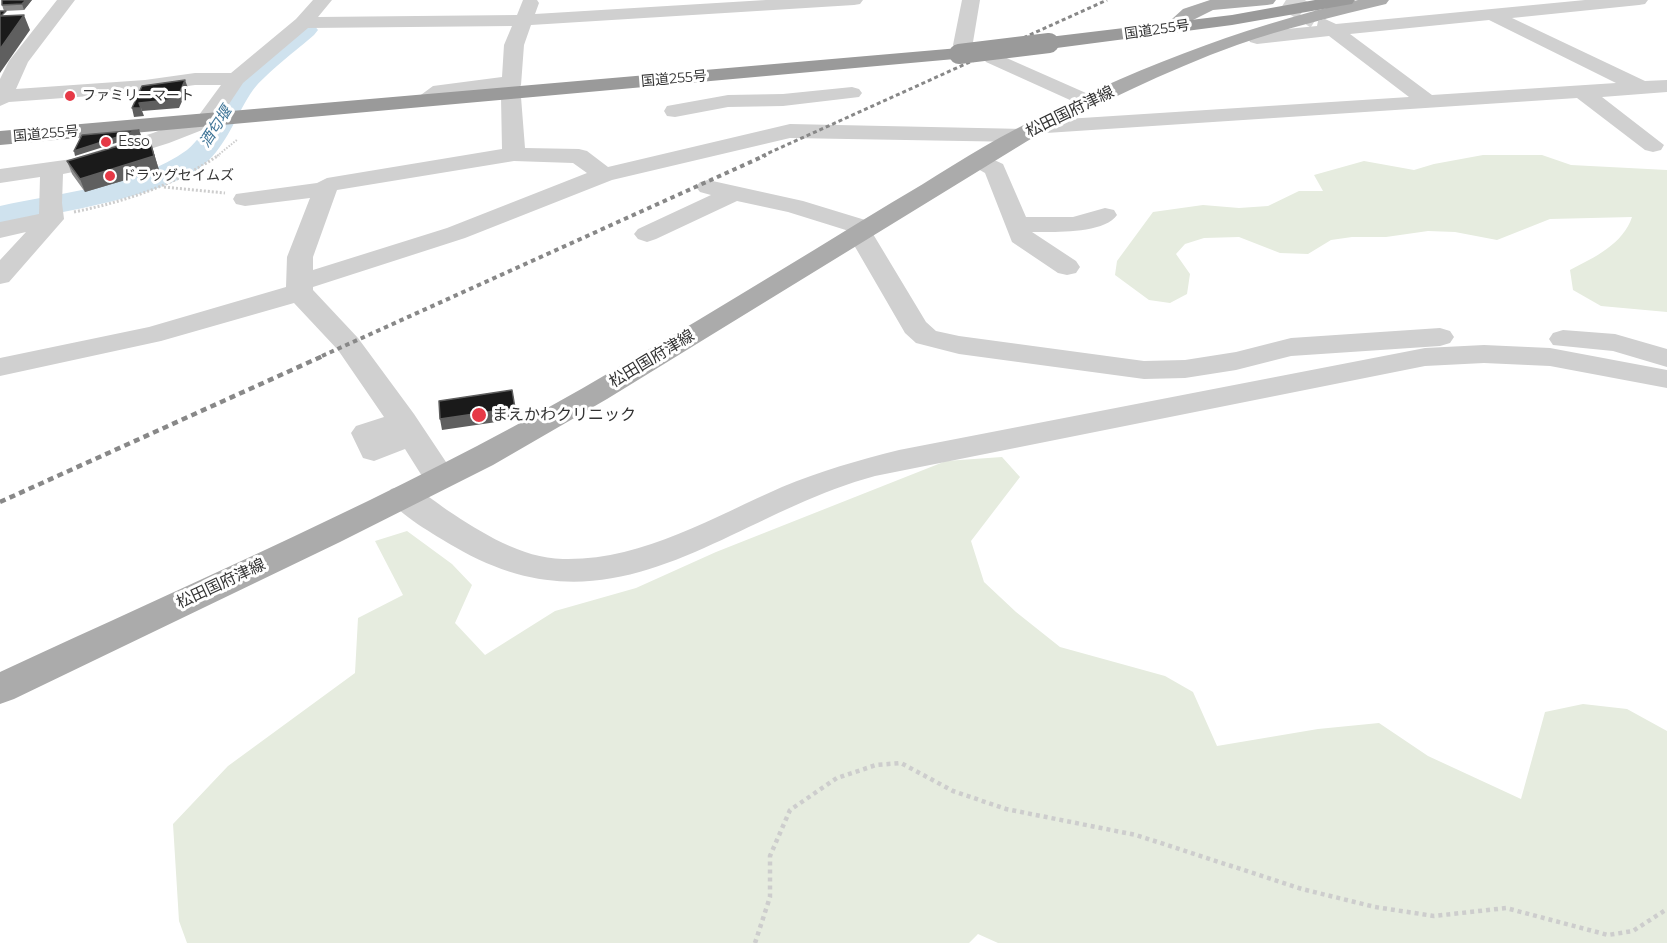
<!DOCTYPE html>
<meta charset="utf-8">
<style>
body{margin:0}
canvas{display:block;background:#fff}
</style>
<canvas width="1667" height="943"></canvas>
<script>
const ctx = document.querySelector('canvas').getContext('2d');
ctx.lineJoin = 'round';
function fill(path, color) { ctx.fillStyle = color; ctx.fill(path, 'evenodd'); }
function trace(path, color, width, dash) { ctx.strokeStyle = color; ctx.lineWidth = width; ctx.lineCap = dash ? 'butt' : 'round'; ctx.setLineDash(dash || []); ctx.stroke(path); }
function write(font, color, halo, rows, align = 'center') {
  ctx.font = font + ' Montserrat,"Noto Sans JP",sans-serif'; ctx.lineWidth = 6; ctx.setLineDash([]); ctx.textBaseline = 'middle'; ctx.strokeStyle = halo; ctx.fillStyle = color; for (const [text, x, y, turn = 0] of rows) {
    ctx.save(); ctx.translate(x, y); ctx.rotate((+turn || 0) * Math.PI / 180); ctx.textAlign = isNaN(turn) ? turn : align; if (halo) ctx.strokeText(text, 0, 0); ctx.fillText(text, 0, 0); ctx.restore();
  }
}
fill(new Path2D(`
 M1483,155H1542L1571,165L1667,170V312L1601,306L1573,290L1570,270C1595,257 1623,244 1632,217L1550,219L1497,240L1455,232L1428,231L1386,237H1352L1331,240L1308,254L1280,253L1239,237L1204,238L1185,244L1176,254L1190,274L1187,294L1170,303L1149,300L1115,275L1117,261L1153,212L1203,205L1239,208L1268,206L1299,191H1323L1314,175L1364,161L1414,170L1434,164Z
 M1002,457L1020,477L971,541L984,582L1016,612L1060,647L1165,676L1193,692L1217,746L1318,729L1379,723L1428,756L1521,799L1545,712L1583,704L1627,709L1667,731V943H998L978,934L969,943H187L179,921L173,824L228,766L355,673L358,618L403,595L375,541L407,531L452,564L472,585L455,623L485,655L555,611L636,588L716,552L946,461Z`), '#e6ecdf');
fill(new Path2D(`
 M306,23L314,25L318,30L314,35C298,49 265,74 253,90C237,113 229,140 209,160C172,197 53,213 0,224V206C59,193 137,186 187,150C208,133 216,103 232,82C246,63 279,41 298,25Z`), '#cfe2ee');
trace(new Path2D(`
 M1286,0L1316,19`), '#d6d6d6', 20, [20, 10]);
trace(new Path2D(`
 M217,156L238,139`), '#cdcdcd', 2, [1.5, 1.5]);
trace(new Path2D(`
 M164,187L225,193
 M74,212C127,201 174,185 219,155`), '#cdcdcd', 3, [2, 2]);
trace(new Path2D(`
 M755,943L770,897V856L790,810L837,778L876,765L901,763L953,791L1006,809L1136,835L1302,889L1375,907L1434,916L1506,908L1608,935L1633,931L1667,909`), '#cdcdcd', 4.5, [4, 4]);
fill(new Path2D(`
 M57,0H75L28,62L16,89L145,80L195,73H231L296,19L313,0H332L318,17L517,15L523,0H537L539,3L535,14L766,0H863L860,4L854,5L531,25L524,45L521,85L518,89L512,91L518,93L521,97L525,148L579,149L587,151L608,167L790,124L1025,129L1027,123L1035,121L1409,97L1329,36L1257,44L1250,42L1248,38L1250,34L1257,32L1317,26L1318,21L1325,19L1336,24L1585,0H1648L1645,4L1639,5L1512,18L1645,81L1667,80V92L1602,97L1664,145L1661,150L1653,152L1645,150L1577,98L1031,134L1029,140L1021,142L790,138L612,180L465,238L313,287V290L358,338L414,414L456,477L451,484L439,487L427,484L405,449L374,461L363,458L351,433L356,426L384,417L338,350L294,303L161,341L0,376V358L149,327L286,287L287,257L310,198L245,206L236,204L233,199L236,194L317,183L327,178L502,149L501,97L504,93L510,91L504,89L445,96L424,106L417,104L414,100L433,86L502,77L504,45L512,26L308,28L243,83L215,125L169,143L83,170L63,174L62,203L64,219L9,282L0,284V260L26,232L0,238V222L39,214L40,177L0,183V169L72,159L153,133L199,115L221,85H195L145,92L9,102L0,106V79L9,61ZM1489,20L1616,83L1432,95L1350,34ZM514,161L573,163L587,173L447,228L313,270V257L337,190Z
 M962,0H980L973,42L978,47L975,51C967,53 959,52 953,45Z
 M993,52L1095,97L1098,101L1095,105L1088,107L1081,105L986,62L983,58L986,54Z
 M852,87L859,89L862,93L859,97L783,106L728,107L675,117L667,116L664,111L667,106L728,95L783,94Z
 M979,153L1003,164L1026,217H1073L1105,208L1114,210L1117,215C1104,234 1053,232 1032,232L1076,261L1080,267L1076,273L1067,275L1058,273L1012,242L985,173L971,165L968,160L971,155Z
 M708,180L803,201L875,223L879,228L873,234L926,322L936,331L959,336L1144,361L1185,360L1236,352L1291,338L1440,328L1450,331L1454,337L1450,343L1440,346L1291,356L1236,370L1185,378L1144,379L959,354L916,343L905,333L847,233L849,231L788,212L737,201L656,239L647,242L638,239L634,234L638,229L711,195L700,192L696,187L700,182Z
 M1563,330L1615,334L1667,349V367L1613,351L1553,345L1549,339L1553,333Z
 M1484,345L1550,348L1667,370V388L1550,366L1484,363L1425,366L875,476C726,516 617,642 455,547C435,535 399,515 386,496L391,489C399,487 405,485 413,488C425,493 437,503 447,510C482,533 521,558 563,559C641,561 713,517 782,487C820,471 859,460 899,450L1425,348Z`), '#d0d0d0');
fill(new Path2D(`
 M1210,0H1276L1273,4L1267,5L1213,10L1187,23H1175L1172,19L1183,9Z
 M1358,0H1389L1386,4C1336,16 1286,28 1237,45C1165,71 1097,105 1029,140L607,399L493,465L340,542L14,699L0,704V672C196,581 396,495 583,388C687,328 789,265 891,203C933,179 973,151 1016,129C1125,72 1238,28 1358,0Z`), '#ababab');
fill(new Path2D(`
 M1315,0H1355L1352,4L1346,5L1232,25L1049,49L1042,47L1039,43L1042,39L1049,37L1232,15Z
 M959,48L966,50L969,54L966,58L0,145V131Z`), '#9a9a9a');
trace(new Path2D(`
 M762,156L1107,0`), '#888', 3, [4, 3]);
trace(new Path2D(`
 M322,356L766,155`), '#888', 4, [4.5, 4]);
trace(new Path2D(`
 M0,502L325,355`), '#888', 4.5, [6, 4.5]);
trace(new Path2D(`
 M959,54L1049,43`), '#9a9a9a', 20);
fill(new Path2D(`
 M32,0L24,10L4,11L2,5Z
 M153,150L159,170L85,192L72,174L67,161Z`), '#8c8c8c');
fill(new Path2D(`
 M26,0H32L24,10L22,4Z
 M24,15L30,30L0,73V49Z
 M185,80L188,88L179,108L142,111L139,103Z
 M132,108H141L144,116L134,117Z
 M139,130L141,135L75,156L74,151Z
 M149,137L159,170L85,192L80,179Z
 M512,390L517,419L442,430L440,419Z`), '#5f5f5f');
const building = new Path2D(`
 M2,0H26L22,4L2,5Z
 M0,11H6L1,16L24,15L0,49Z
 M185,80L177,99L139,103L141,108H132L142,86Z
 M139,130L74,151L82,135Z
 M149,137L154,156L80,179L67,161Z
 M512,390L515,408L440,419L439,401Z`);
fill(building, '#1a1a1a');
trace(building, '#5f5f5f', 1.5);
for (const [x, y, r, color] of [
 [70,96,6,"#e63946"],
 [106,142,6,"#e63946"],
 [110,176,6,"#e63946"],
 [479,415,8,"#e63946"]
]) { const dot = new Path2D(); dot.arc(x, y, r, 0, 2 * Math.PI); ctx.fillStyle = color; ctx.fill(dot); trace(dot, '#fff', 2); }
write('14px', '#333', '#fff', [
 ["国道255号",1157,30,-8],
 ["国道255号",674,79,-5],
 ["国道255号",46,134,-5]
]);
write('14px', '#333', '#fff', [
 ["ファミリーマート",82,96],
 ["Esso",118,142],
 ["ドラッグセイムズ",122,176]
], 'left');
write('italic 15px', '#3f7597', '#fff', [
 ["酒匂堰",216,127,-57]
]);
write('16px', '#333', '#fff', [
 ["松田国府津線",1070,112,-26],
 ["松田国府津線",652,359,-31],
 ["松田国府津線",221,584,-25]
]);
write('16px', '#333', '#fff', [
 ["まえかわクリニック",492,415]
], 'left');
</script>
